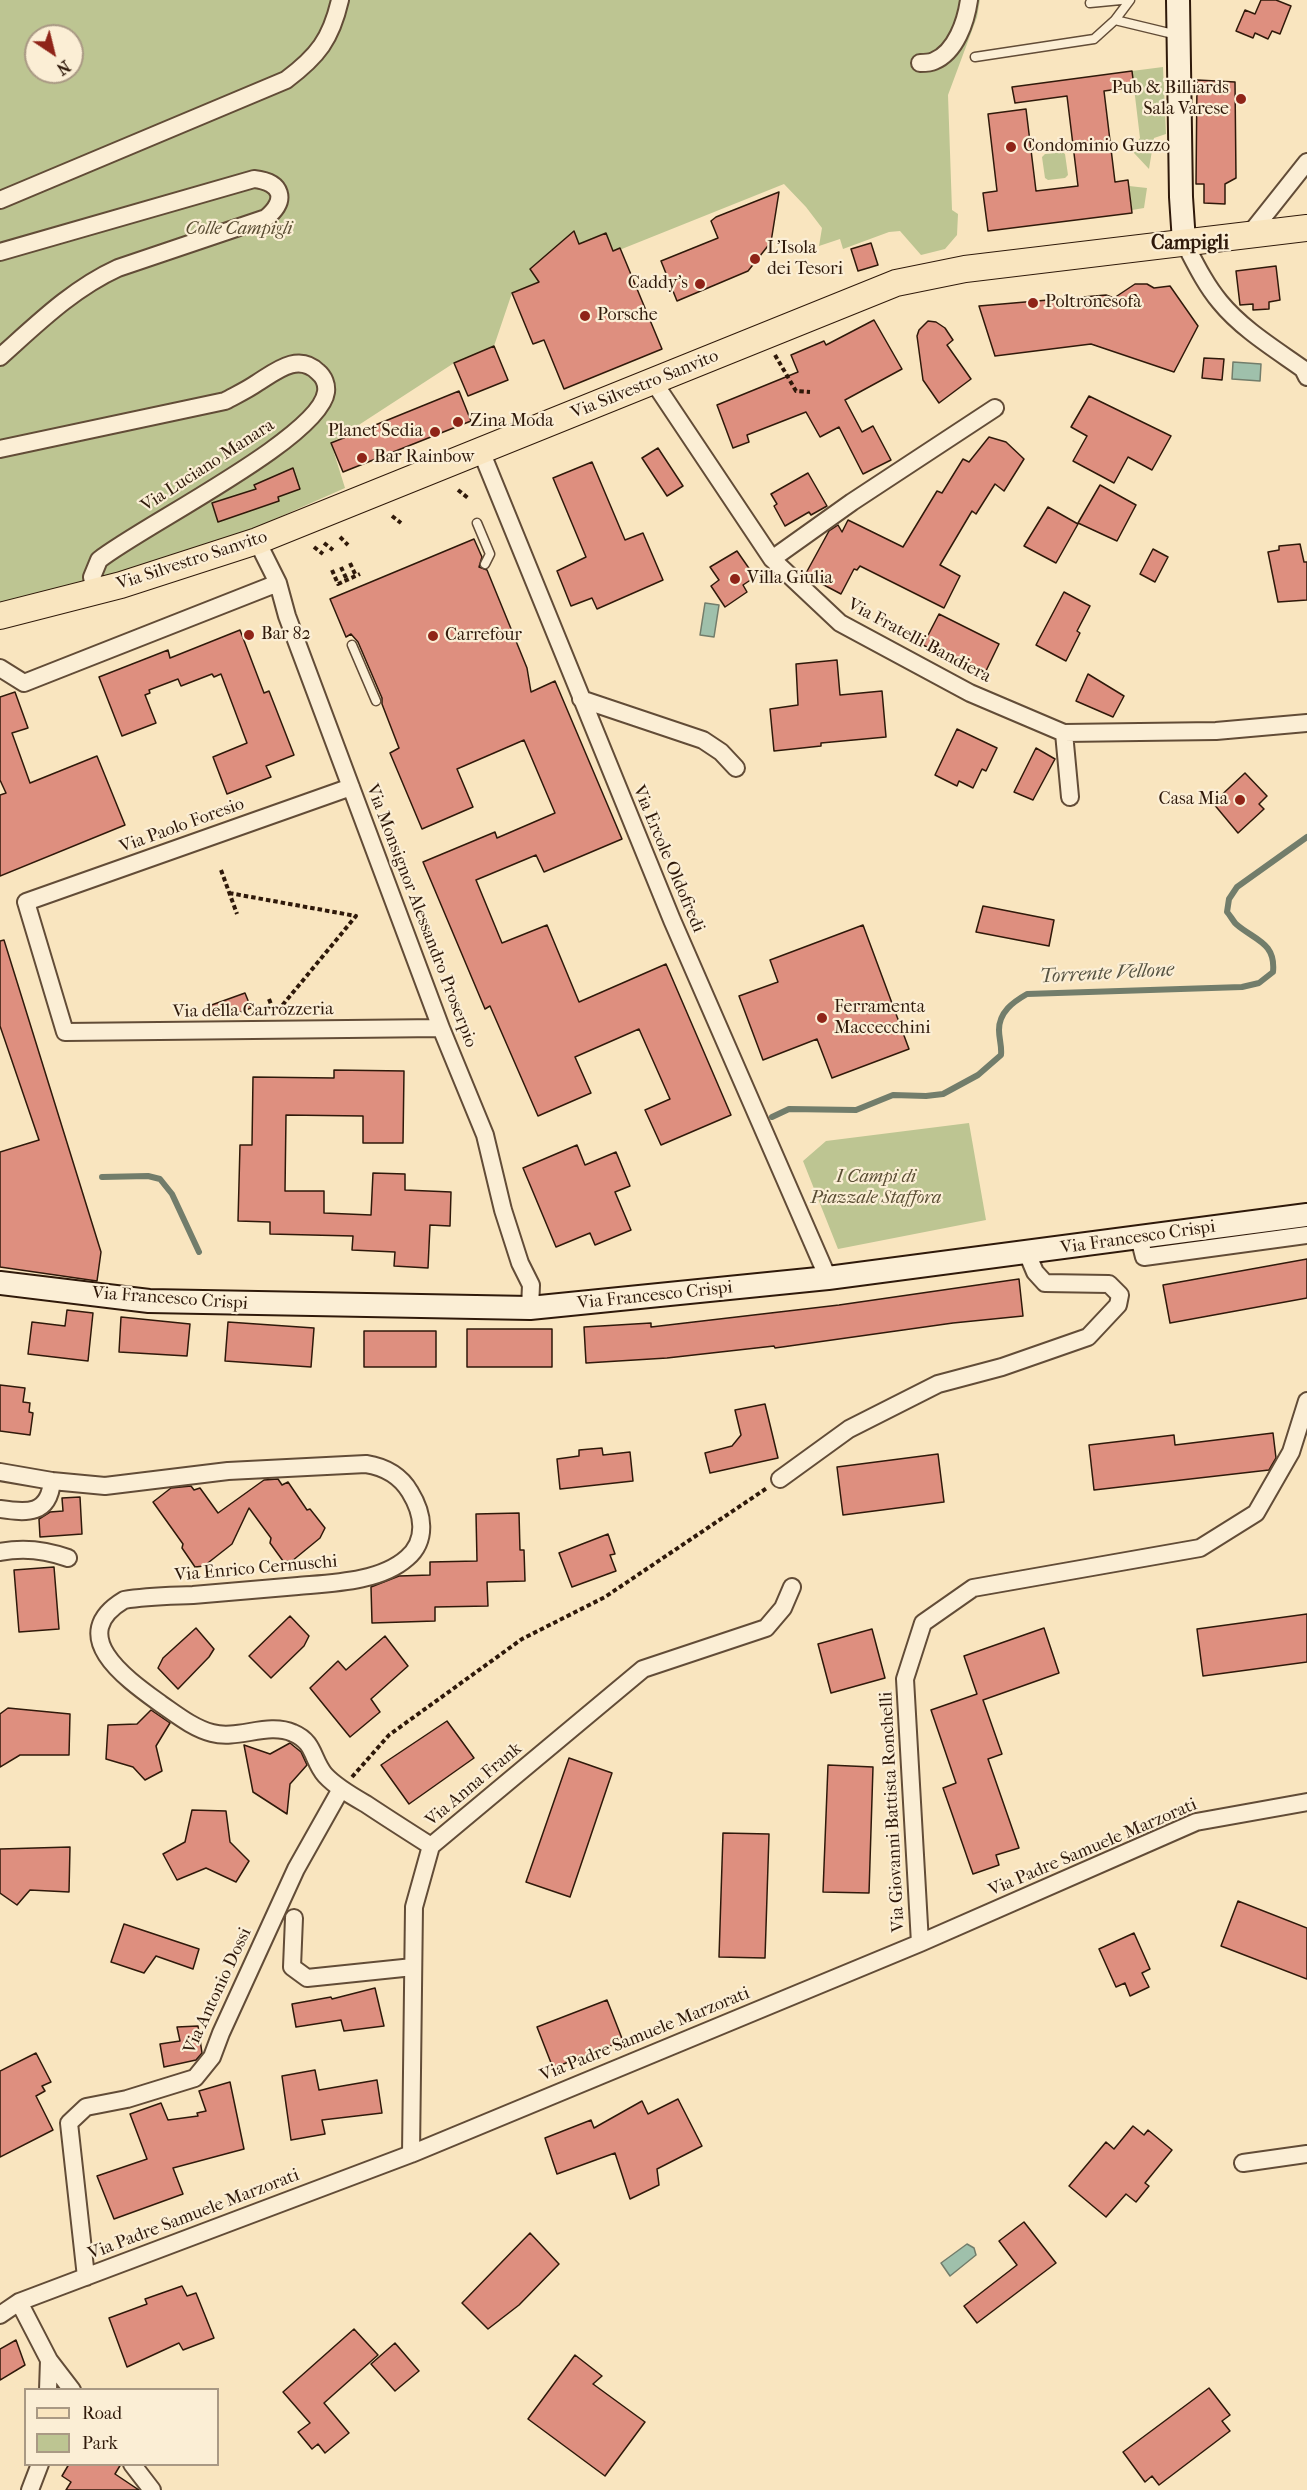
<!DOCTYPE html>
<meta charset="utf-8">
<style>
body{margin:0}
#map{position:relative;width:1307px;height:2490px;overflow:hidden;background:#f9e5bf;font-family:"IM FELL French Canon",serif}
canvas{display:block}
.legend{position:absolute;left:24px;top:2388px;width:195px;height:78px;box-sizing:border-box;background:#fbeed5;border:2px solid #a99984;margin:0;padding:8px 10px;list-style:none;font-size:18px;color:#2f190a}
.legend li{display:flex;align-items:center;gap:12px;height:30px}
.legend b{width:30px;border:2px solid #a99984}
.north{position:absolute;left:24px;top:24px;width:60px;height:60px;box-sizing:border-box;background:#fbeed5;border:2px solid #a99984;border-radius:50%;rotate:145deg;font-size:16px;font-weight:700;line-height:24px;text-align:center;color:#2f190a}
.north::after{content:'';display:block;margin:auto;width:21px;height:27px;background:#8f2418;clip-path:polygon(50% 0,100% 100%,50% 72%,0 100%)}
</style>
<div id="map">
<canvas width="1307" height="2490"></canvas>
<ul class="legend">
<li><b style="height:8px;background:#f9e5bf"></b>Road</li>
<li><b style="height:16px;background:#bdc592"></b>Park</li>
</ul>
<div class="north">N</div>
</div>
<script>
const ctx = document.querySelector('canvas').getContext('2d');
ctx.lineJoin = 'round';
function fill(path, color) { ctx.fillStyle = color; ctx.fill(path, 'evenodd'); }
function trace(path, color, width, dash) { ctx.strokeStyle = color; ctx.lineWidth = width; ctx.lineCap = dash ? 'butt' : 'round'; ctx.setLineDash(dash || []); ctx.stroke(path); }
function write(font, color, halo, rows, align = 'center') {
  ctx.font = font + ' "IM FELL French Canon",serif'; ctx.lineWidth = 4.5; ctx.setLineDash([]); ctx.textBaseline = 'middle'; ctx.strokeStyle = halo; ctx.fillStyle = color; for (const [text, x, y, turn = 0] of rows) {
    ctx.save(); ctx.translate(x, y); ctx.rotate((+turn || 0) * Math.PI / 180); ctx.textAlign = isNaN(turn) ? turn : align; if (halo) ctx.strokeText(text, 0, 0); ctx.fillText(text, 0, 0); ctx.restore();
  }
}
fill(new Path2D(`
 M0,0H980L977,17L948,95L952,210L958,214L957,235L945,249L921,255L900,231L889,232L843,249L840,239L819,246L822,228L806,207L784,184L512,293L494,346L454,363L331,443L345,488L178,562L0,609ZM36,36H72V72H36Z
 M1163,67L1166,134L1154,138L1149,169L1134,153V146L1140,138L1132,71Z
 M1062,152L1065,154L1068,175L1065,178L1048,180L1045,178L1042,157L1045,154Z
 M1129,186L1147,188L1144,208L1132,210Z
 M969,1123L986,1220L838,1249L803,1161L826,1141Z`), '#bdc592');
const water = new Path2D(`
 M1233,362L1261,364L1260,381L1232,379Z
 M705,603L719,605L714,637L700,635Z
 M967,2244L974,2248L976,2255L950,2276L941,2263Z`);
fill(water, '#9fc0ab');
trace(water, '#727d6b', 1.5);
trace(new Path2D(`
 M772,1117L789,1109L856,1110L893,1095L926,1096L943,1094L978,1075L1001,1055C1002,1046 999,1039 999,1030C999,1012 1013,1002 1027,994L1242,987L1259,983L1273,972C1276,942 1254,940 1236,924C1233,921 1230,915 1227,912L1229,899L1237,887L1307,837
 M102,1177L148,1176L160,1179L172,1194L199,1252`), '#727d6b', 6);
const building = new Path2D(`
 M1261,0H1276L1291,6L1280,34L1272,31L1268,39L1255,33L1253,38L1236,31L1245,10L1255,14Z
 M1132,71L1134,87L1104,91L1115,182L1128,180L1132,213L988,231L983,193L997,191L988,114L1026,109L1036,191L1078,186L1067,96L1015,103L1012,87Z
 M1197,80L1235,82L1236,178L1225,184V204L1204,203V184H1196Z
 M779,192L771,242L748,271L677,301L661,261L718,238L711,221L716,217Z
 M574,231L579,244L606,233L613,251L620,248L662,349L564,389L544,340L533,344L512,293L539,282L530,269Z
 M871,243L878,265L858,271L851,249Z
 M1276,266L1280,300L1269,302V309L1253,310V304L1240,305L1236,271Z
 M1135,284H1147L1154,288L1170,286L1198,326L1174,372L1091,344L995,356L979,306L1106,295L1114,298Z
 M874,320L902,369L845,400L862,432L873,426L891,460L863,474L839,427L820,437L806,412L747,435L749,442L733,448L717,405L798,372L791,355L824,341L826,345Z
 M928,321L936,322L945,328L953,340L947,345L971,379L939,403L923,380L917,336L919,330Z
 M494,346L508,380L468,396L454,363Z
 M1204,358L1224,359L1222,380L1202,378Z
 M459,391L471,421L343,472L331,443Z
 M1089,396L1171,436L1152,470L1128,457L1114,483L1073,461L1087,436L1071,427Z
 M989,437L1006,442L1024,459L1004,491L995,484L976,514L972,511L940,565L960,576L944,608L860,566L857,570L854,569L841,594L805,575L829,531L838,525L842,532L848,520L903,547L937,491L942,493L963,459L969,462Z
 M658,448L683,486L667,496L642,458Z
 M592,462L625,540L643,533L663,580L597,609L592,598L571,606L557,571L586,557L553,478Z
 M293,468L300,489L278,497L279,501L218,522L212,503L256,489L254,485Z
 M808,473L827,506L811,515L809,512L785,526L774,506L777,504L771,494Z
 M1100,485L1136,505L1117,541L1078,523Z
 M1048,507L1078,524L1056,563L1024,546Z
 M474,539L482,557L479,567L487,570L527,668L531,692L555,681L622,839L544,872L536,855L476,880L502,943L547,925L579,1002L666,964L731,1115L661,1145L645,1110L670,1099L639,1029L575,1057L591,1093L538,1116L490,1006L485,1009L423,862L495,832L497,838L555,813L524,740L457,769L473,807L422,829L390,753L399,748L382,704V698L358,642L351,634L346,637L330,599Z
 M1300,544L1304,562H1307V600L1278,602L1268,552L1279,550V546Z
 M1153,549L1168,557L1155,582L1140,574Z
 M737,551L755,577L743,585L747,592L725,607L711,586L719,580L710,567Z
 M1064,592L1090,606L1077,631L1080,633L1066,661L1036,645Z
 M939,614L999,644L984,675L923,645Z
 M240,630L264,693L269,691L294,755L266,766L271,777L227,794L213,757L247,743L221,674L214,677L212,674L181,686L178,679L149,690L150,693L145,695L156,723L122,736L99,677L168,650L170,658Z
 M837,660L840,695L882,691L886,737L821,743V746L774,751L770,709L798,705L796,664Z
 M1088,674L1124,696L1113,717L1076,701Z
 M15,692L28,728L12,733L30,783L97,756L125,825L0,876V795L6,793L0,780V697Z
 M957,729L997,748L986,771L982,769L973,788L959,781L957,786L935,775Z
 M1036,748L1055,759L1033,800L1014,792Z
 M1245,773L1267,796L1259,804L1264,809L1238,833L1213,803Z
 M983,906L1054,920L1049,946L976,932Z
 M863,925L909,1049L832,1078L817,1039L763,1060L739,996L778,982L770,960Z
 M4,940L101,1252L97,1281L0,1267V1152L39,1140L0,1026V941Z
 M245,993L251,1008L240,1012L206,1007Z
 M334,1070L404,1071L403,1143H363V1116L286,1115L285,1191H324V1213L371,1215L373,1173L405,1174V1190L451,1192L450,1226L430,1225L428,1268L394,1266L395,1252L352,1250L353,1236L270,1234V1222L238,1221L240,1145H252L253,1077L334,1078Z
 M577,1145L585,1165L616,1152L630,1186L615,1192L631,1230L595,1245L590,1233L556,1247L523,1168Z
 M1307,1259V1298L1170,1323L1163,1285Z
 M1019,1279L1023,1316L953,1323L775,1348L774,1346L667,1358L586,1363L584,1327L651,1323V1327L839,1305Z
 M67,1310L93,1313L88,1361L28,1354L32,1322L65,1326Z
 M121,1317L190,1324L187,1356L119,1352Z
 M228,1322L314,1328L311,1367L225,1361Z
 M467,1329H552V1367H467Z
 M364,1331H436V1367H364Z
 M0,1385L25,1388L23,1402L30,1403L29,1412L33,1413L30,1435L0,1431Z
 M765,1404L778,1458L710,1473L705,1453L732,1446L741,1435L735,1410Z
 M1273,1433L1276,1458L1269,1470L1094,1490L1089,1445L1174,1435L1175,1445Z
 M602,1448L603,1455L630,1452L633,1481L560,1489L557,1459L579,1456V1450Z
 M938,1454L944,1502L843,1515L837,1467Z
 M278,1479L282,1485L288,1482L307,1510L310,1509L325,1528L320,1538L292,1561H283L270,1543L271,1538L249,1508L232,1544L204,1566L195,1567L182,1548L183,1544L153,1502L171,1488L191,1486L194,1490L200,1488L218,1513L264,1480Z
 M80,1497L82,1534L40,1537L39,1519L50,1512L63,1511L62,1498Z
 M519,1513L520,1550H524L525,1581L487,1582L488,1606L435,1607V1621L372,1623L371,1587L399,1576L430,1575V1562L477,1561L476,1514Z
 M608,1534L615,1554L610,1555L616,1571L572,1587L559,1553Z
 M54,1567L59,1629L19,1632L14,1570Z
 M1307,1614V1662L1203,1676L1197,1629Z
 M290,1616L309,1636L304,1646L271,1678L249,1656Z
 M196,1628L214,1649L209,1657L178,1689L158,1668L163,1658Z
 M1044,1628L1059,1673L983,1700L1002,1754L988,1759L1019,1848L996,1855L999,1865L973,1874L943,1788L956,1783L931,1710L977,1694L964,1656Z
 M872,1629L885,1678L831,1693L818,1644Z
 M385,1636L408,1666L371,1699L380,1712L350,1737L310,1688L338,1661L346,1670Z
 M8,1708L70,1714L69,1755H20L0,1767V1714Z
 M151,1710L170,1723L156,1746L162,1771L145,1780L133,1767L106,1759L108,1725L137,1724Z
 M447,1721L474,1758L409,1804L381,1765Z
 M290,1743L301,1752L307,1765L290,1784L287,1814L253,1792L244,1745L270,1754Z
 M569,1758L612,1773L570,1897L526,1882Z
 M828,1765L873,1767L869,1893L823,1892Z
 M192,1810L226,1811L230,1842L249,1861L236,1882L206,1868L177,1880L163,1854L185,1842Z
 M723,1833L769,1834L765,1958L719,1957Z
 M70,1847L69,1892L30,1890L17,1905L0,1893V1849Z
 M1238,1901L1307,1928V1979L1221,1946Z
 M124,1924L199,1949L193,1969L156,1956L144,1973L111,1962Z
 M1134,1933L1150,1969L1142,1973L1149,1987L1130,1996L1125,1983L1116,1987L1099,1949Z
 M375,1988L384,2026L344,2031L341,2020L296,2027L292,2004L331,1997L332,1999Z
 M607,2000L623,2041L553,2068L537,2027Z
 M198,2026L202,2053L196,2060L164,2067L160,2044L180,2041L177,2027Z
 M36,2053L51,2082L42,2086L45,2091L36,2096L53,2130L0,2157V2071Z
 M315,2070L319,2090L377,2080L382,2113L322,2120L325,2134L291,2140L282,2076Z
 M230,2082L244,2149L173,2168L183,2194L114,2219L97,2176L147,2159L130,2114L161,2103L168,2120L198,2116L197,2113L206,2111L199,2091Z
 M678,2099L702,2146L657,2169L659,2185L630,2199L615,2153L557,2174L545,2138L591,2120L594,2128L642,2101L648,2114Z
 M1133,2126L1144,2135L1148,2130L1172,2150L1145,2183L1149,2186L1136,2202L1126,2194L1106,2217L1069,2186L1106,2142L1114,2149Z
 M1024,2222L1056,2263L977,2323L964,2306L1017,2265L999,2241Z
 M530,2233L559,2264L519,2305L488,2329L462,2303Z
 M182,2286L187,2296L196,2293L214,2338L183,2350L179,2343L127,2367L109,2318L147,2304L145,2299Z
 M354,2329L378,2355L324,2403L349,2433L325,2453L318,2444L312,2449L298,2432L310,2423L283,2392Z
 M16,2340L25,2365L0,2380V2349Z
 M395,2343L419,2371L395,2391L371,2364Z
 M575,2355L602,2376L593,2384L645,2422L605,2476L528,2419Z
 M1209,2388L1230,2415L1222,2421L1230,2431L1159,2485L1152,2476L1145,2482L1123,2452Z
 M69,2464H121L115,2474L139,2490H66L71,2482L62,2476Z`);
fill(building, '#de8f7f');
trace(building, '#2f190a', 1.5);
const lane = new Path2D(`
 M1090,3L1121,0
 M1115,20L1130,0
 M975,57L1094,39L1115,20L1169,33
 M477,523L490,554L485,564
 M352,645L376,701`);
const street = new Path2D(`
 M920,63C924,63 930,63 934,61C956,52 966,21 969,0
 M0,200L286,80C318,56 331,39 340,0
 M1249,235L1307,162
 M1184,242C1195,263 1205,284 1220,302C1242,329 1275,349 1303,369L1307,377
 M0,252L254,179C282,182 288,200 266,218L118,268C72,289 37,324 0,357
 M653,381L772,559L840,623L970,693L1064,733L1216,731L1307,723
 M0,449L225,401C236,395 247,390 257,383C275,372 298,352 318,372C324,377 327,385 326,392C320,438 140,527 99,560L92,577L95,592
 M481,451L672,920L828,1278
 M257,541L278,583L287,616L441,1028L485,1135L503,1210L520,1263L531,1285L530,1308
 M772,559L852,502L995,408
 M0,668L24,683L278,583
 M581,699L703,740L721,752L736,768
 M1064,733L1070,797
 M351,787L26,902L65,1032L441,1028
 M1139,1237L1144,1257L1307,1235
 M0,1472L52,1481L105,1486L228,1471L366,1464C385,1467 400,1475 410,1492C423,1513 428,1540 407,1558C380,1582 332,1583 298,1586C263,1589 228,1592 193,1595C170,1596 147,1596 124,1600C64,1636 128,1680 161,1704C177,1715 193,1728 212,1733C238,1740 268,1722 293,1733C315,1742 312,1760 325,1775C336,1787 352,1796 366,1804C387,1818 409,1832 431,1846
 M780,1479L849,1429L938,1384L1002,1367L1088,1337L1118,1305L1120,1295L1109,1284L1045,1283L1035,1272L1027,1253
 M0,1509C27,1513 49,1515 52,1481
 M0,1552C24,1547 46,1550 68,1558
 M294,1918L292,1967L307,1978L413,1967
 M920,1943L905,1679L923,1623L973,1588L1200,1548L1256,1513L1291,1452L1307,1401
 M411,2154L414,1907L431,1846L643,1669L766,1628L783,1608L792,1587
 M1243,2163L1307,2154
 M86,2277L69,2123L86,2107L127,2099L195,2078L212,2057L221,2033L296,1869L341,1789
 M19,2302L49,2360L48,2390
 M0,2315L19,2302L411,2154L920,1943L1196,1822L1307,1802
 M49,2360L72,2390
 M132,2464L152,2490
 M30,2490L40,2464`);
const secondary = new Path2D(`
 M1178,0L1181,197L1184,242
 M0,1283L149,1301L530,1308L828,1278L1307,1215`);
const primary = new Path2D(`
 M0,616L121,585L257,541L896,283L965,269L1307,228`);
trace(lane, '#624c37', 11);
trace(street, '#624c37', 20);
trace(secondary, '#2f190a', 26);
trace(primary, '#2f190a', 28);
trace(new Path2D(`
 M775,355L796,391L810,392
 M458,490L468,498
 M392,516L401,523
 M340,537L348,545
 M324,543L333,550
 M314,547L323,554
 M350,563L356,576
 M341,567L347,580
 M332,570L338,584L360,574
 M221,870L237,914
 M229,893L356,916L276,1013
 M269,999L274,1012
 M352,1777L389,1735L522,1639L605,1597L767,1488`), '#2f190a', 4, [4.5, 3]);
trace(lane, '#fbeed5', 8);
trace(street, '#fbeed5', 16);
trace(secondary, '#fbeed5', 22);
trace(primary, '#f9e5bf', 26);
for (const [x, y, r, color] of [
 [1241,99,6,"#8f2418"],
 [1011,147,6,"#8f2418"],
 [755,259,6,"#8f2418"],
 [700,284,6,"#8f2418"],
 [1033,303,6,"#8f2418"],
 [585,316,6,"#8f2418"],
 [458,422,6,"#8f2418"],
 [435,432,6,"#8f2418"],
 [362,458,6,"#8f2418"],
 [735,579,6,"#8f2418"],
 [249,635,6,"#8f2418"],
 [433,636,6,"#8f2418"],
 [1240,800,6,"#8f2418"],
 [822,1018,6,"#8f2418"]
]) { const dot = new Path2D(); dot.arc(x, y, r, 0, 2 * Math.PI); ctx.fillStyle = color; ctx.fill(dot); trace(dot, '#fbeed5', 2); }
write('18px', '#2f190a', '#fbeed5', [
 ["Pub & Billiards",1229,89,"right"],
 ["Sala Varese",1229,110,"right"],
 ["Condominio Guzzo",1023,147],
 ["L'Isola",767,249],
 ["dei Tesori",767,270],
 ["Caddy's",688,284,"right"],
 ["Poltronesofà",1045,303],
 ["Porsche",597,316],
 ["Zina Moda",470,422],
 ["Planet Sedia",423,432,"right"],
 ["Bar Rainbow",374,458],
 ["Villa Giulia",747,579],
 ["Bar 82",261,635],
 ["Carrefour",445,636],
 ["Casa Mia",1228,800,"right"],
 ["Ferramenta",834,1008],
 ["Maccecchini",834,1029]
], 'left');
write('italic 18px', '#5a4d33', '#fbeed5', [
 ["Colle Campigli",239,230],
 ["I Campi di",876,1178],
 ["Piazzale Staffora",876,1199]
]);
write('18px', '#2f190a', '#fbeed5', [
 ["Via Silvestro Sanvito",645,385,-22],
 ["Via Luciano Manara",208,466,-33],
 ["Via Silvestro Sanvito",192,561,-18],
 ["Via Fratelli Bandiera",919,641,28],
 ["Via Paolo Foresio",182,826,-20],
 ["Via Ercole Oldofredi",668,859,67],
 ["Via Monsignor Alessandro Proserpio",421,916,69],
 ["Via della Carrozzeria",253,1011,-1],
 ["Via Francesco Crispi",1138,1238,-8],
 ["Via Francesco Crispi",655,1296,-6],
 ["Via Francesco Crispi",170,1299,4],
 ["Via Enrico Cernuschi",256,1569,-5],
 ["Via Anna Frank",474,1785,-40],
 ["Via Giovanni Battista Ronchelli",893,1812,-93],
 ["Via Padre Samuele Marzorati",1093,1848,-23],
 ["Via Antonio Dossi",218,1991,-65],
 ["Via Padre Samuele Marzorati",645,2035,-22],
 ["Via Padre Samuele Marzorati",194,2215,-21]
]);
write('bold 20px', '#2f190a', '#fbeed5', [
 ["Campigli",1190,244]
]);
write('italic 20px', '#565342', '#fbeed5', [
 ["Torrente Vellone",1107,974,-3]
]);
</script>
